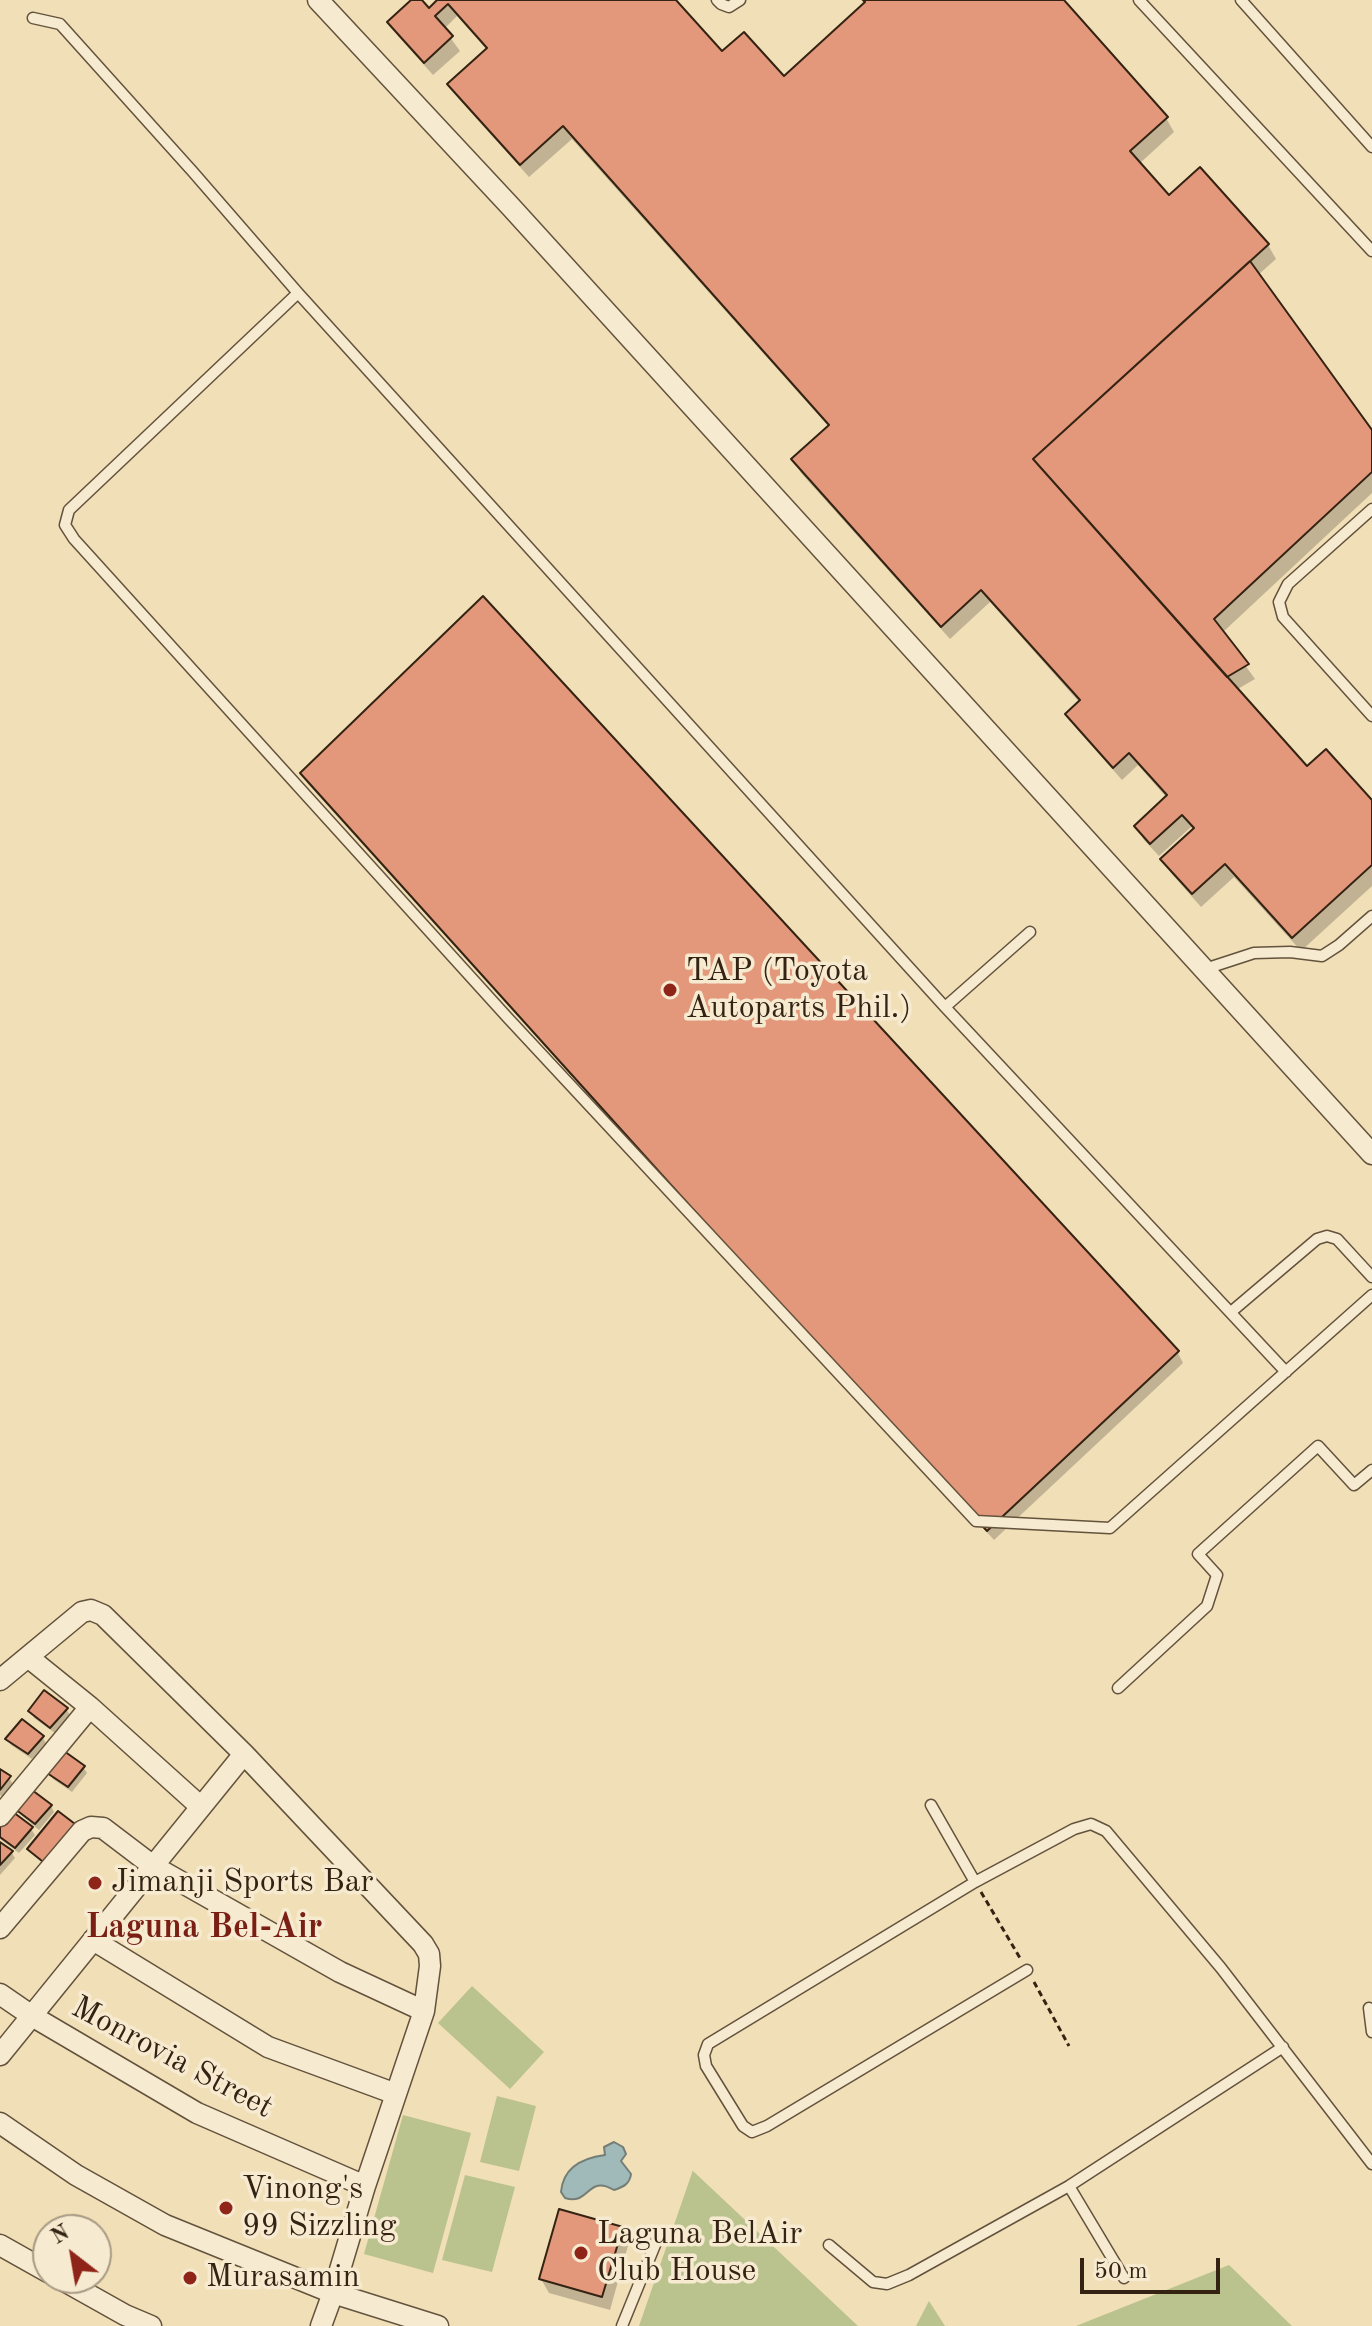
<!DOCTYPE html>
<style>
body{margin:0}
#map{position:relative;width:1372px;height:2326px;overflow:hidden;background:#f1dfb7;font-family:"Old Standard TT",serif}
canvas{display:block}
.north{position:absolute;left:32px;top:2214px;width:80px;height:80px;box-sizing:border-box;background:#f6ead0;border:2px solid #a89a84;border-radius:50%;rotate:329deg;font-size:22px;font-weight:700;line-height:32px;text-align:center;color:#342313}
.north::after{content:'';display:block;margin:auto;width:28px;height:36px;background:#8f2418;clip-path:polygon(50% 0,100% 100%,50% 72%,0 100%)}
.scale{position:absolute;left:1080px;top:2258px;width:140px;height:36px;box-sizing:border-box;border:4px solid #342313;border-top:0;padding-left:10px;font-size:24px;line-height:28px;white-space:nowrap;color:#342313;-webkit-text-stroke:6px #f6ead0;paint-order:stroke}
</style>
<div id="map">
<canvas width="1372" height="2326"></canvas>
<div class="north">N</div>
<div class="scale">50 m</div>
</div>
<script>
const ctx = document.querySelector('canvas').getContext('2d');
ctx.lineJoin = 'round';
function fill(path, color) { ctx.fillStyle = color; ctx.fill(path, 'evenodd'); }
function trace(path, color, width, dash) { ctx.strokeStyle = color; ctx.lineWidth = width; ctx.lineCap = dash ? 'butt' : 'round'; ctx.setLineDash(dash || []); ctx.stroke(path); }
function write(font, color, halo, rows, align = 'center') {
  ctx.font = font + ' "Old Standard TT",serif'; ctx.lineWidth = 7; ctx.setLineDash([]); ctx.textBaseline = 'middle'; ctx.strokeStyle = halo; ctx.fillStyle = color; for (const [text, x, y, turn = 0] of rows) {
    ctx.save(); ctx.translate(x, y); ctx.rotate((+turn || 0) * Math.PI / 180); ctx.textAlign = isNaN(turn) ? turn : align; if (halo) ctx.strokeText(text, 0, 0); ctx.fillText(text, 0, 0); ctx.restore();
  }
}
fill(new Path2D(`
 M472,1986L544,2052L510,2089L438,2023Z
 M497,2096L536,2106L519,2171L480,2162Z
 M403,2115L471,2133L433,2273L364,2254Z
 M693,2170V2171L858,2326H639Z
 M465,2175L515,2187L492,2272L442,2260Z
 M1229,2265L1292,2326H1076Z
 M929,2301L945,2326H916Z`), '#bac28e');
const water = new Path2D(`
 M614,2142L623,2147L626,2154L621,2161L631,2174C630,2184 623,2187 614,2190C587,2174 590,2206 565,2198L561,2192C563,2167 582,2158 605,2155L604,2147Z`);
fill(water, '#9fbab9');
trace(water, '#747e77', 2);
fill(new Path2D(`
 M414,0H419L429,10L440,0H674L722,54L784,79L865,4L861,0H1061L1166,118L1174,132L1139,164L1169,198L1200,170L1268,245L1276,259L1258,275L1372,433V493L1222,633L1255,679L1236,690L1307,769L1372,803V886L1301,951L1234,877L1201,907L1171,873L1163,859L1194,831L1191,827L1159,856L1144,840L1136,826L1167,798L1138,765L1122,780L1076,728L1068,714L1080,703L990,602L950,639L801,473L793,459L829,427L572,139L529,177L458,98L450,84L487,50L457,16L444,29L460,51L433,75L398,36L390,22Z
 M483,599L1178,1353L1183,1363L994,1540L698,1216L308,784L303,773Z
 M66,1709L70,1715L55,1733L34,1718L31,1711Z
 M42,1737L46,1743L32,1759L11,1745L7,1739Z
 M83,1767L87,1773L72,1792L53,1779L50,1773Z
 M0,1771L9,1778L13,1784L3,1797L0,1795Z
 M32,1793L51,1806L54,1812L39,1830L21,1815L17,1809Z
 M0,1829H31L35,1835L19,1853L0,1839Z
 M0,1844L11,1852L15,1858L0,1875Z
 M621,2228L629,2242L610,2310L549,2293L541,2279Z`), '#0003');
const building = new Path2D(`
 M411,0H422L429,8L437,0H676L722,51L744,32L784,76L865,2L863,0H1064L1168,117L1130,151L1169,195L1200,167L1269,244L1033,459L1307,766L1326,749L1372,800V865L1292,938L1225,864L1192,894L1160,859L1194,828L1182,815L1150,844L1134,826L1167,795L1129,753L1113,768L1065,714L1080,700L981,590L941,627L791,459L829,425L563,126L520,165L447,84L487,48L448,4L435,16L453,36L424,63L387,22Z
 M1250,261L1372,430V472L1214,619L1249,664L1227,677L1033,459Z
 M483,596L1179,1351L987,1531L690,1206L300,773Z
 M44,1690L68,1708L50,1728L28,1711Z
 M22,1719L44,1736L28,1754L5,1739Z
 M64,1751L85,1766L68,1787L47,1773Z
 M0,1769L11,1776L0,1790Z
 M32,1790L52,1805L35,1824L15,1809Z
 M58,1811L79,1827L47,1865L27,1849Z
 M13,1812L33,1827L15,1848L0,1837V1826Z
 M0,1842L13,1851L0,1865Z
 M559,2209L623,2227L602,2297L539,2279Z`);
fill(building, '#e3987b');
trace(building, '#342313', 2);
const lane = new Path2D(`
 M717,0L721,4L729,7L740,0
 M1139,0L1372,251
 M1241,0L1372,147
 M33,18L60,24L193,172L298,293L945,1007L1286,1372
 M298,293L69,510L65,525L74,539L507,1017L976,1521L1110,1528L1372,1295
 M1372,509L1288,584L1279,602L1283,617L1372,716
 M1205,969L1254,953L1290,952L1322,956L1339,945L1372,916
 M945,1007L1030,932
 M1231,1312L1317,1239L1327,1236L1337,1239L1372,1277
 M1118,1688L1207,1606L1217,1575L1198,1554L1318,1446L1354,1485L1372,1470
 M931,1805L975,1882
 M1027,1970L767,2126L752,2132L743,2126L706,2066L704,2055L708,2044L975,1882L1074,1829L1091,1824L1106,1831L1221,1968L1372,2164
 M1369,2008L1372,2032
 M1069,2186L1124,2278
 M829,2245L873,2282L887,2284L909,2275L1069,2186L1283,2047
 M622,2326L657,2240`);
const street = new Path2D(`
 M318,0L511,207L1372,1154
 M28,1657L90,1707L201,1807
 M0,1680L82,1612L91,1610L103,1615L244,1754L423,1944L429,1954L430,1966L424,2011L365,2186L333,2293L321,2326
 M0,1816L90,1707
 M0,1928L82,1831L91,1827L103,1828L153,1866L340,1972L424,2011
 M93,1940L268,2047L396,2094
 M0,1994L32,2016L197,2113L365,2186
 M0,2055L244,1754
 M0,2123L76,2175L165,2225L333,2293L438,2326
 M0,2245L48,2272
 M59,2278L125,2315L151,2326`);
trace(lane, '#63523c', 13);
trace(street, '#63523c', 23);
trace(new Path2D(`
 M981,1892L1020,1958
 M1034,1982L1069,2046`), '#342313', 3, [6, 4]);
trace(lane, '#f6ead0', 10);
trace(street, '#f6ead0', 20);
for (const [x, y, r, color] of [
 [670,990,8,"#8f2418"],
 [95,1883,8,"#8f2418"],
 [226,2208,8,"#8f2418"],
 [581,2253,8,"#8f2418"],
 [190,2278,8,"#8f2418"]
]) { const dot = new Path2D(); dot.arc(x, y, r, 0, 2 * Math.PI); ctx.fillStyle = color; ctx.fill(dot); trace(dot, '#f6ead0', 3); }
write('32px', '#342313', '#f6ead0', [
 ["TAP (Toyota",686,972],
 ["Autoparts Phil.)",686,1009],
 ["Jimanji Sports Bar",111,1883],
 ["Vinong's",242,2190],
 ["99 Sizzling",242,2227],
 ["Laguna BelAir",597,2235],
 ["Club House",597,2272],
 ["Murasamin",206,2278]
], 'left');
write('32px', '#342313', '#f6ead0', [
 ["Monrovia Street",172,2058,28]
]);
write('bold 34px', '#7a1f14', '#f6ead0', [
 ["Laguna Bel-Air",204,1928]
]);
</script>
